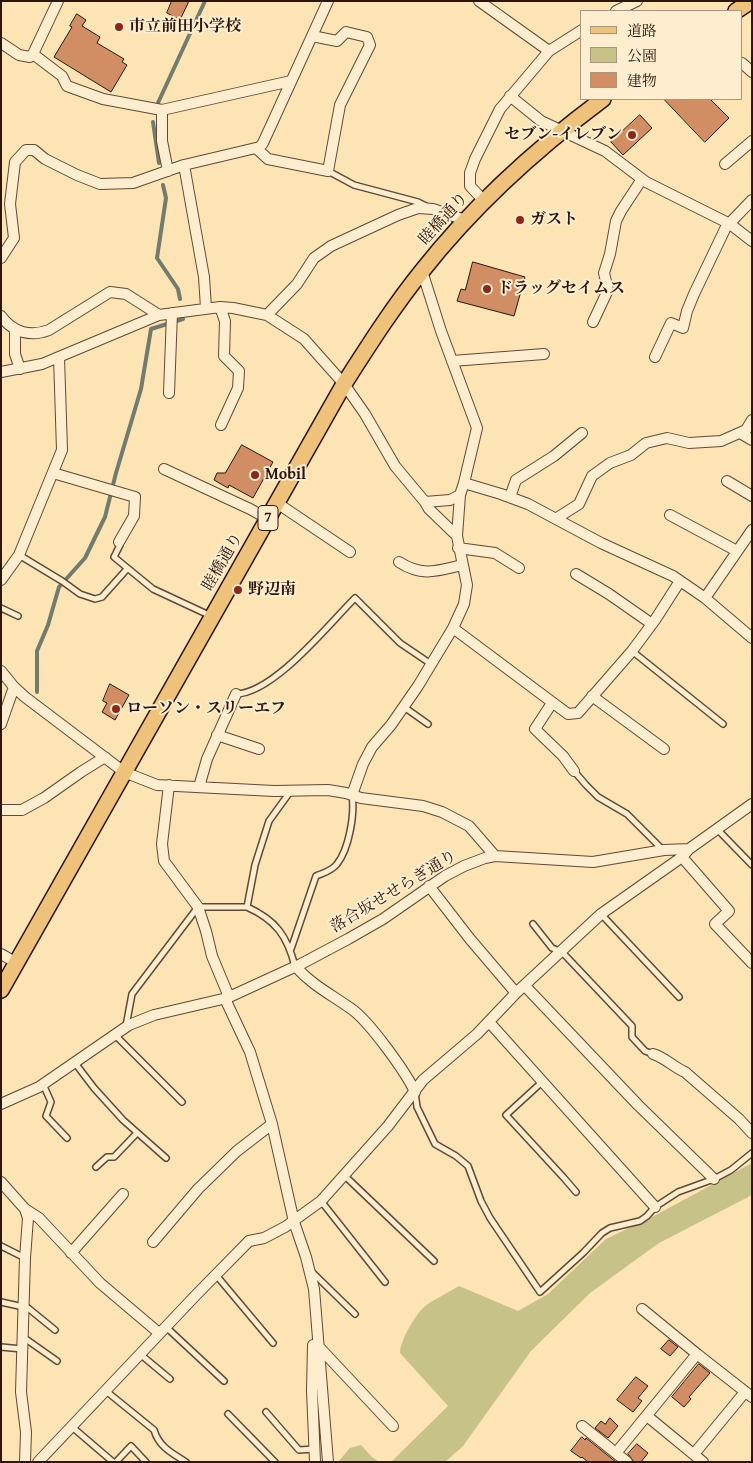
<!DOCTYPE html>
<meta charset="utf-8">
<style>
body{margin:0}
#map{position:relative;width:753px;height:1463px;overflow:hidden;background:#fde4b4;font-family:"Gentium Book Plus","Noto Serif JP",serif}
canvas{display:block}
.frame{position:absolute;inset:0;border:2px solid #2b150d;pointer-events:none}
.legend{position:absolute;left:580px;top:10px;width:162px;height:90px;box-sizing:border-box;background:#feedce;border:1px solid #aa9781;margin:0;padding:6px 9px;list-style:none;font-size:15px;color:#2b150d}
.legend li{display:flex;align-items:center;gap:10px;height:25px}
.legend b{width:25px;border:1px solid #aa9781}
</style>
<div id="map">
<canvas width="753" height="1463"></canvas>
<div class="frame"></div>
<ul class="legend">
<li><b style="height:6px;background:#eec27a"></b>道路</li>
<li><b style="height:14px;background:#c7c287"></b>公園</li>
<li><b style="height:14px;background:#d18e64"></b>建物</li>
</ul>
</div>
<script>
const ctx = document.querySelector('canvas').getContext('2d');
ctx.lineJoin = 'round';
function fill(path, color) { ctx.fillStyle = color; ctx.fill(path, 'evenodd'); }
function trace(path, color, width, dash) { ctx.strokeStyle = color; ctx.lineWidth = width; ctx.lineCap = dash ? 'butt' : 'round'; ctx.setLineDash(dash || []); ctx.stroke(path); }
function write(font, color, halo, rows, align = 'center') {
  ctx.font = font + ' "Gentium Book Plus","Noto Serif JP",serif'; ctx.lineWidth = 4; ctx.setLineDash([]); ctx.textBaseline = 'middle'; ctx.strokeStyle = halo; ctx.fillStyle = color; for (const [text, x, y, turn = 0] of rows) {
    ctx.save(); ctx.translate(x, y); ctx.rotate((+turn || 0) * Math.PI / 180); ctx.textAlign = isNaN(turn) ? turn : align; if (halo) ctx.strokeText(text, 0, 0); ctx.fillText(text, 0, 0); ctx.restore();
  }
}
fill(new Path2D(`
 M752,1163V1195L659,1243L590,1293L531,1351L463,1446L445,1462H391L448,1406L400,1353C400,1341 415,1315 424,1307C434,1299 448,1293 459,1286L518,1311L548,1294L606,1239L654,1216Z
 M361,1445L372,1457L379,1462H338L350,1448Z`), '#c7c287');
trace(new Path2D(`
 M157,105L205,1
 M153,122L159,163
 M163,185L166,198L157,258L178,289L180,299
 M37,692V651L48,625L59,587L85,558L105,517L116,473L141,389L151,329L183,319`), '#717b6e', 4);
const building = new Path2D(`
 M172,1H189L180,20L167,13Z
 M77,14L86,20L82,26L100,37L97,43L124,59L122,62L127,65L111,92L54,57L72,27L70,26Z
 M664,99H710L729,118L705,142Z
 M640,115L652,128L623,155L611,142Z
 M473,262L525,277L514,316L457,301L461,289L465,290Z
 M242,445L273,462L253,498L229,485L228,488L214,480L217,473H225Z
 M110,684L129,695L115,720L102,712L107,703L103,701Z
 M669,1340L678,1347L670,1356L661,1349Z
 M699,1364L710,1373L689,1397L691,1399L684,1407L672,1397Z
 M636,1377L648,1386L638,1398L642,1401L633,1412L617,1400Z
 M610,1418L618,1426L608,1438L595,1428L601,1421L605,1424Z
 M582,1437L585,1440L586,1438L616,1462H588L582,1457L581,1458L571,1451Z
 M637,1444L648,1453L641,1462H634L628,1454Z`);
fill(building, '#d18e64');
trace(building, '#2b150d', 1);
const lane = new Path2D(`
 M328,171L354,185L418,202L426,206
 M119,542L120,545L114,557L153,589L211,616
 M19,555L62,581L80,594L95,599L102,597L127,569
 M1,608L18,616
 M632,651L723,724
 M236,694C274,693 328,625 355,598L400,643L431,664
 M404,707L428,724
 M574,771L586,785L598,797L627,814L663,850
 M290,792L269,821L255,865L247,907C276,920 287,936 295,966
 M717,829L752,865
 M601,914L679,997
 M533,924L552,948L562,952L632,1026V1037L645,1051L653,1054
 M291,949L316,876C323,873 332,871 337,864C349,849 355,814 352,795
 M126,1026L132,994L198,907H247
 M115,1035L182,1102
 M75,1063L94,1088L123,1120L166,1158
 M542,1082L506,1115L564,1178L576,1192
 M43,1084L51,1102L46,1116L67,1138
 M415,1092L417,1107L435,1144L456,1156L468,1166L481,1201L490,1218L540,1292L583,1253L602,1233L610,1228L640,1221L647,1216L655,1207L678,1192L714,1179L731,1170L752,1153
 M96,1167L107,1157H114L137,1133
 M345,1176L434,1261
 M321,1201L385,1282
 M1,1246L25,1258
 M312,1272L355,1314
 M216,1275L273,1343
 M1,1302L28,1308L55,1330
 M166,1327L224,1381
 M23,1337L57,1361
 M1,1347L22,1349
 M140,1354L170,1379
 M106,1391L154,1430C159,1447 172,1453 186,1462
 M266,1412L299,1450L314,1449
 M228,1414L275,1462
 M71,1426L113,1462
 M116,1462L131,1446L146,1462`);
const street = new Path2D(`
 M479,1L549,51
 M616,11L637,1
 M1,43L19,55L30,57L33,54L62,76L67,86L103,99L162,110L291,81
 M33,54L58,1
 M742,63L752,72
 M510,96L541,121L605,151L646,182L730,224L752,241
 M162,110V141L168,171
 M256,148L268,159L328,171L340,105L370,45L367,37L346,32L337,41L312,36
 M725,164L752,141
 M184,165L204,277L206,308
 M484,201L470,186V173L475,159L500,109L549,51L582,30
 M1,258L14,238L10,204L15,162L26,150H34L45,159L77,175L100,184L133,183L184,165L260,147L263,143L328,1
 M422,271L441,331L477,428L464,483
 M220,307L225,321L224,356L239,371L238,388L221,425
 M267,315L297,284L314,258L331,246L398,215L418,208L433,209L465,220
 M1,316C13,333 31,337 49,330L110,292L126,294L159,315
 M593,322L608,290L604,273L610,254L616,221L621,211L642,179
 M15,329V354L20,369
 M655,357L671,323L683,328L687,311L694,294L726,227L752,200
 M452,361L544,354
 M1,372L42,364L159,315L220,307L233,308L267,315L304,339L344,384L365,414L395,466L425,502L450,500L460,495
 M169,393L172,313
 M740,433L752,440
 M164,469L250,509L268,519
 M53,473L135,497L134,516L119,542
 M727,481L752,496
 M510,497L516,480L554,456L582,433
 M425,502L429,509L457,536
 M277,503L350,552
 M670,515L737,551
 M557,518L579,504L592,476L610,463L631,455L646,443L667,438L689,443L721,441L746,430L752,420
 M458,548L495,553L519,568
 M399,562C422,577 437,571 462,565
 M576,574L609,594L652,624
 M1,580L19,555L62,450L59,357
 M705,598L752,530
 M453,628L568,714L578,713L632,651L655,620L680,581
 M1,671L14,687L25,697L124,772L157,785L274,791L328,790L346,793L361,798L423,806L442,812L469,826L495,856
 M592,696L664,749
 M552,703L535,729L563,756L574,771
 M1,724L14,687
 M217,735L259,749
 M169,785L162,844L164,861L198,907L206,931L212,956L227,992V1003L250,1052L272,1124L294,1222L306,1257L314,1289L328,1462
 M199,787L207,759L236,694
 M352,795L363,764L372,747L391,725L418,686L453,628L464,604L467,585L457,536L460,495L464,483L501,494L528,504L601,543L673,576L705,598L752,638
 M1,810H22L44,798L81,772L105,757
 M682,857L729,911L715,924L752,963
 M429,886L470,939L516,993
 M1,954L17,963
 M295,966C314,987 331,994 353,1010C370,1023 406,1072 415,1092
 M525,986L638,1105L714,1179
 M489,1022L655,1207
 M653,1054C666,1058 673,1067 685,1072L739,1119L752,1133
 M1,1104L39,1087L129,1025L154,1015L227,998L301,964L348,939L383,919L445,876L464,866L485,858L495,856L593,862L664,850L689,849L752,804
 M1,1182L25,1209L28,1218L25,1258L21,1392L26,1432L25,1462
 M25,1209L39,1218L100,1283L159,1333
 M153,1242L198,1189L237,1151L272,1124
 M71,1253L123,1194
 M313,1345L312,1391L315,1462
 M319,1347L393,1426
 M697,1354L752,1397
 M647,1416L703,1462
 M582,1426L627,1462
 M616,1453L697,1354L642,1309
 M694,1454L745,1392
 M38,1462L196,1295L249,1241L264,1238L285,1227L321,1201L388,1126L423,1080L477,1034L516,993L601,914L682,857L689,849`);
const primary = new Path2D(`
 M736,11L751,1
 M1,990L344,384C369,345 393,307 422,271C474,205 536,149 603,99`);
trace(lane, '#604937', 8);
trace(street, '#604937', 12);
trace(primary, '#2b150d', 18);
trace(lane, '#feedce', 5);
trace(street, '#feedce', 10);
trace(primary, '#eec27a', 15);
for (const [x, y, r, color] of [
 [119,27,5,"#8f2418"],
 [632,135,5,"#8f2418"],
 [520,220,5,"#8f2418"],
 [487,289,5,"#8f2418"],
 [255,475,5,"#8f2418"],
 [238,590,5,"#8f2418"],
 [116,709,5,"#8f2418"]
]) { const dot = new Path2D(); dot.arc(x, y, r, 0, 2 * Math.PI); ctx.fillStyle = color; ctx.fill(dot); trace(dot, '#feedce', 2); }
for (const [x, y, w] of [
 [268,518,20]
]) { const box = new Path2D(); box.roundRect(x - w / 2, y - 12.5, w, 25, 4); ctx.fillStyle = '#feedce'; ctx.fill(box); trace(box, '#2b150d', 1); }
write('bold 15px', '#2b150d', null, [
 ["7",268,518]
]);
write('bold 16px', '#2b150d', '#feedce', [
 ["市立前田小学校",129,27],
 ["セブン-イレブン",622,135,"right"],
 ["ガスト",530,220],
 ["ドラッグセイムス",497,289],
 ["Mobil",265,475],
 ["野辺南",248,590],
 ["ローソン・スリーエフ",126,709]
], 'left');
write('16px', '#2b150d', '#feedce', [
 ["睦橋通り",444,219,-48],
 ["睦橋通り",223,562,-60],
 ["落合坂せせらぎ通り",394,892,-31]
]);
</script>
